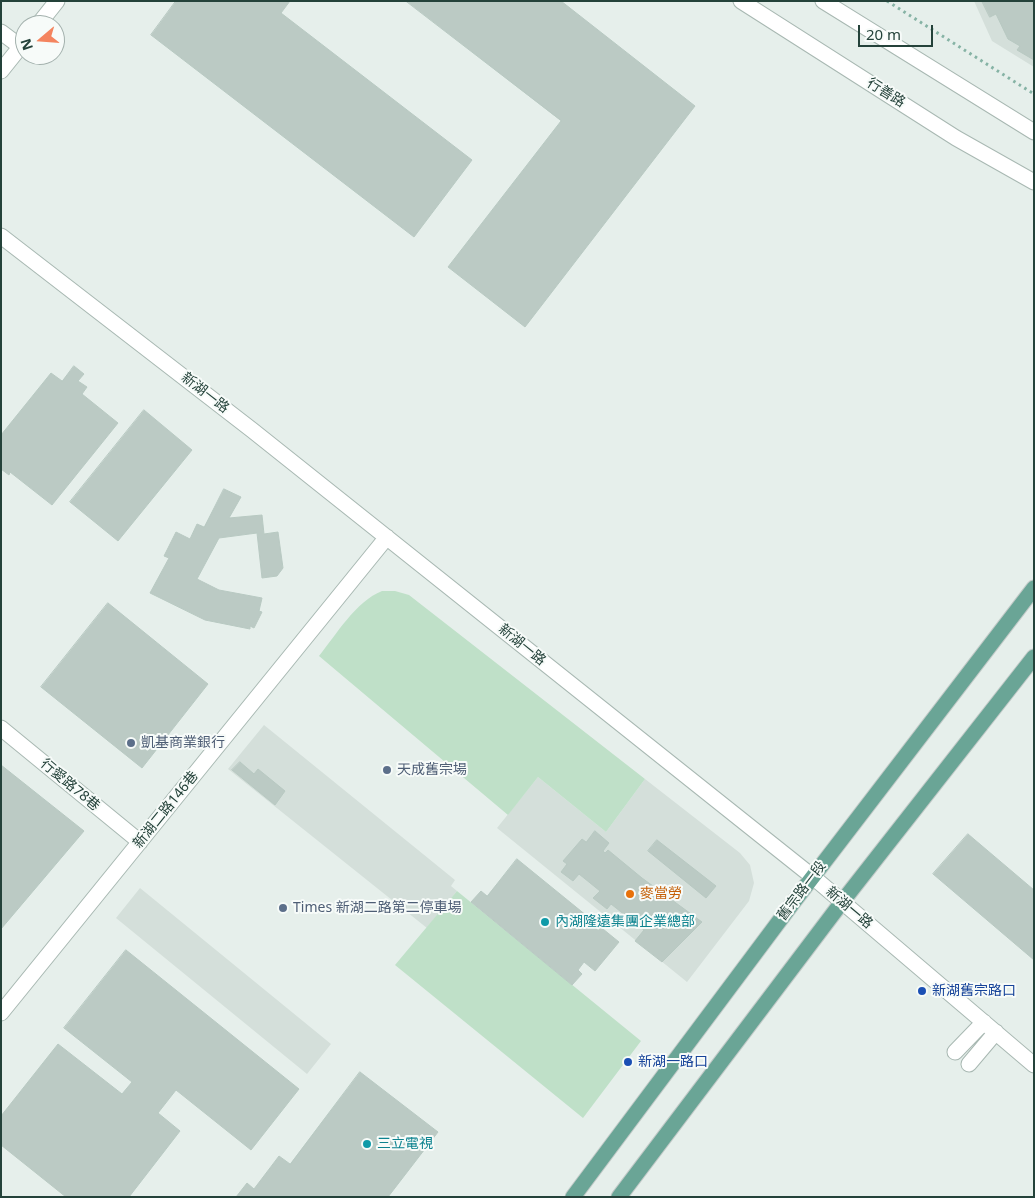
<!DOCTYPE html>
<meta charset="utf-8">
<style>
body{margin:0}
#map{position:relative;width:1035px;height:1198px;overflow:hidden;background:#e6efeb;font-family:"Noto Sans",sans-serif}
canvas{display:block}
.frame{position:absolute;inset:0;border:2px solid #24423a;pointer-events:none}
.north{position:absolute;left:15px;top:15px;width:50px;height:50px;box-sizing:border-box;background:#f7fbf9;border:1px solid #a3b1ad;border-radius:50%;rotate:252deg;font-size:14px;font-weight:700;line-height:20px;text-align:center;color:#24423a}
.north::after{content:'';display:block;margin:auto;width:18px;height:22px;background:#f4845f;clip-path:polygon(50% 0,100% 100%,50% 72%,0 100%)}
.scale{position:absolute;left:858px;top:25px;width:75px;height:22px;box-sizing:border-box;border:2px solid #24423a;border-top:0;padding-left:6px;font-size:15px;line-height:18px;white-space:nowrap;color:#24423a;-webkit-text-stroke:4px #f7fbf9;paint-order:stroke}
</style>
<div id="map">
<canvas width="1035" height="1198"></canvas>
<div class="frame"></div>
<div class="north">N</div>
<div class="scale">20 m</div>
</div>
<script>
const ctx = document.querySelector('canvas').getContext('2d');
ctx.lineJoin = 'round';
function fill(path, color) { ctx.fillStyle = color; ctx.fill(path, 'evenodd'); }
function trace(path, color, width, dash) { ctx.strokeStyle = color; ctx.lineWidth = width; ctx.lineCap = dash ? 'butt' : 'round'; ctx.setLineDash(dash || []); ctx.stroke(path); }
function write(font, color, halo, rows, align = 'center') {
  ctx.font = font + ' "Noto Sans","Noto Sans TC",sans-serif'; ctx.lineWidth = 4; ctx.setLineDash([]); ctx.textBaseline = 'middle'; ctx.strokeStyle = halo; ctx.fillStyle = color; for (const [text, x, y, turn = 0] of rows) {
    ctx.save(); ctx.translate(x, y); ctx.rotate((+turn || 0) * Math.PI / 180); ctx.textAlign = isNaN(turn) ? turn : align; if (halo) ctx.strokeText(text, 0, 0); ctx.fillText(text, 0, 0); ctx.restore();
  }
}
fill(new Path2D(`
 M974,1H1034V67L992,41Z
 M264,725L455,880L451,886L457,891L427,928L228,769Z
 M538,777L606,832L645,779L740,853L750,865L754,883L749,901L687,982L497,828Z
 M140,888L331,1044L307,1074L116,918Z`), '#d4dfda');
fill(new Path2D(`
 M382,591H395L409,595L645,779L606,832L538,777L508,815L319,656C336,635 356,601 382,591Z
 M457,891L641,1041L583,1118L395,965Z`), '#bfe0c8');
const building = new Path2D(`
 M176,1H290L281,13L472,160L414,237L151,35Z
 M406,1H561L695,106L525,327L448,267L561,121Z
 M982,1H1034V60L1017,50L1020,46L1008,39L996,14L990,17Z
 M74,366L84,374L78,381L87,387L82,394L118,423L52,505L10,472L9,475L1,469V435L51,373L62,381Z
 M144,410L192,450L118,541L70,502Z
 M224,489L241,497L229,518L262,515L264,534L278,532L283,568L277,576L262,578L257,533L219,538L197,579L219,590L262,598L259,611L262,612L254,628L250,626V629L205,620L150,593L169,558L164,556L176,532L190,539L197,524L204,527Z
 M108,603L208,684L142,768L41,687Z
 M240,762L254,774L258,769L285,791L275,805L232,770Z
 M1,765L84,831L1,929Z
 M595,831L609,843L603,851L605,853L608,850L642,878L702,922L662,962L635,941L644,930L611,904L607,909L593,898L600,891L579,874L573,881L561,872L567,864L563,861L582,839L586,842Z
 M968,834L1034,890V960L933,874Z
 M657,840L716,886L706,898L648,851Z
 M517,859L619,942L595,971L584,962L578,970L582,974L572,985L471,902L481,891L487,896Z
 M126,950L299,1089L251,1150L176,1090L158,1113L180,1131L129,1197H66L1,1145V1116L58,1044L122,1094L132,1082L64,1028Z
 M360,1072L438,1132L388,1197H236L247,1183L254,1189L279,1156L290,1164Z`);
fill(building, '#bbcac4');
trace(building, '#b8c9c2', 1);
const minor = new Path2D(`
 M741,1L956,138L1034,182
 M823,1L1034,132
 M38,25L57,1
 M1,32L21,47
 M1,71L25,41
 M1,236L252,430L813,877L1034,1065
 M1,728L140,842
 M1,1013L387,537
 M955,1052L984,1022
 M969,1064L996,1032`);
const major = new Path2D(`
 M573,1197L792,904L1034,588
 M619,1197L842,902L1034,657`);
trace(minor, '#a8b8b2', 17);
trace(major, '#c2cac8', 17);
trace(new Path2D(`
 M887,1L1034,94`), '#86b3a5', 3, [2.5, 4]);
trace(minor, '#fff', 15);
trace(major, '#6aa596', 15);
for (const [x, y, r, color] of [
 [131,743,5,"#5c6f8a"],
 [387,770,5,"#5c6f8a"],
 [630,894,5,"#e8710a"],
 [283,908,5,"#5c6f8a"],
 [545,922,5,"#0f9aa8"],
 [922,991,5,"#1a4fb4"],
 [628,1062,5,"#1a4fb4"],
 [367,1144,5,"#0f9aa8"]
]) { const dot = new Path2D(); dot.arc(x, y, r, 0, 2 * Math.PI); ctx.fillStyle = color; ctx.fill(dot); trace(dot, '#f7fbf9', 2); }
write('14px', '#24423a', '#f7fbf9', [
 ["行善路",886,93,32],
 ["新湖一路",205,393,38],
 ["新湖一路",522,645,39],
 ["行愛路78巷",70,785,40],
 ["新湖二路146巷",166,810,-51],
 ["舊宗路一段",802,891,-53],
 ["新湖一路",849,908,40]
]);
write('14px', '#4e5e75', '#f7fbf9', [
 ["凱基商業銀行",141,743],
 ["天成舊宗場",397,770],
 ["Times 新湖二路第二停車場",293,908]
], 'left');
write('14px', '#c56008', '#f7fbf9', [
 ["麥當勞",640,894]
], 'left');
write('14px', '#0d838f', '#f7fbf9', [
 ["內湖隆遠集團企業總部",555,922],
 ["三立電視",377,1144]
], 'left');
write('14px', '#164399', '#f7fbf9', [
 ["新湖舊宗路口",932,991],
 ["新湖一路口",638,1062]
], 'left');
</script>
